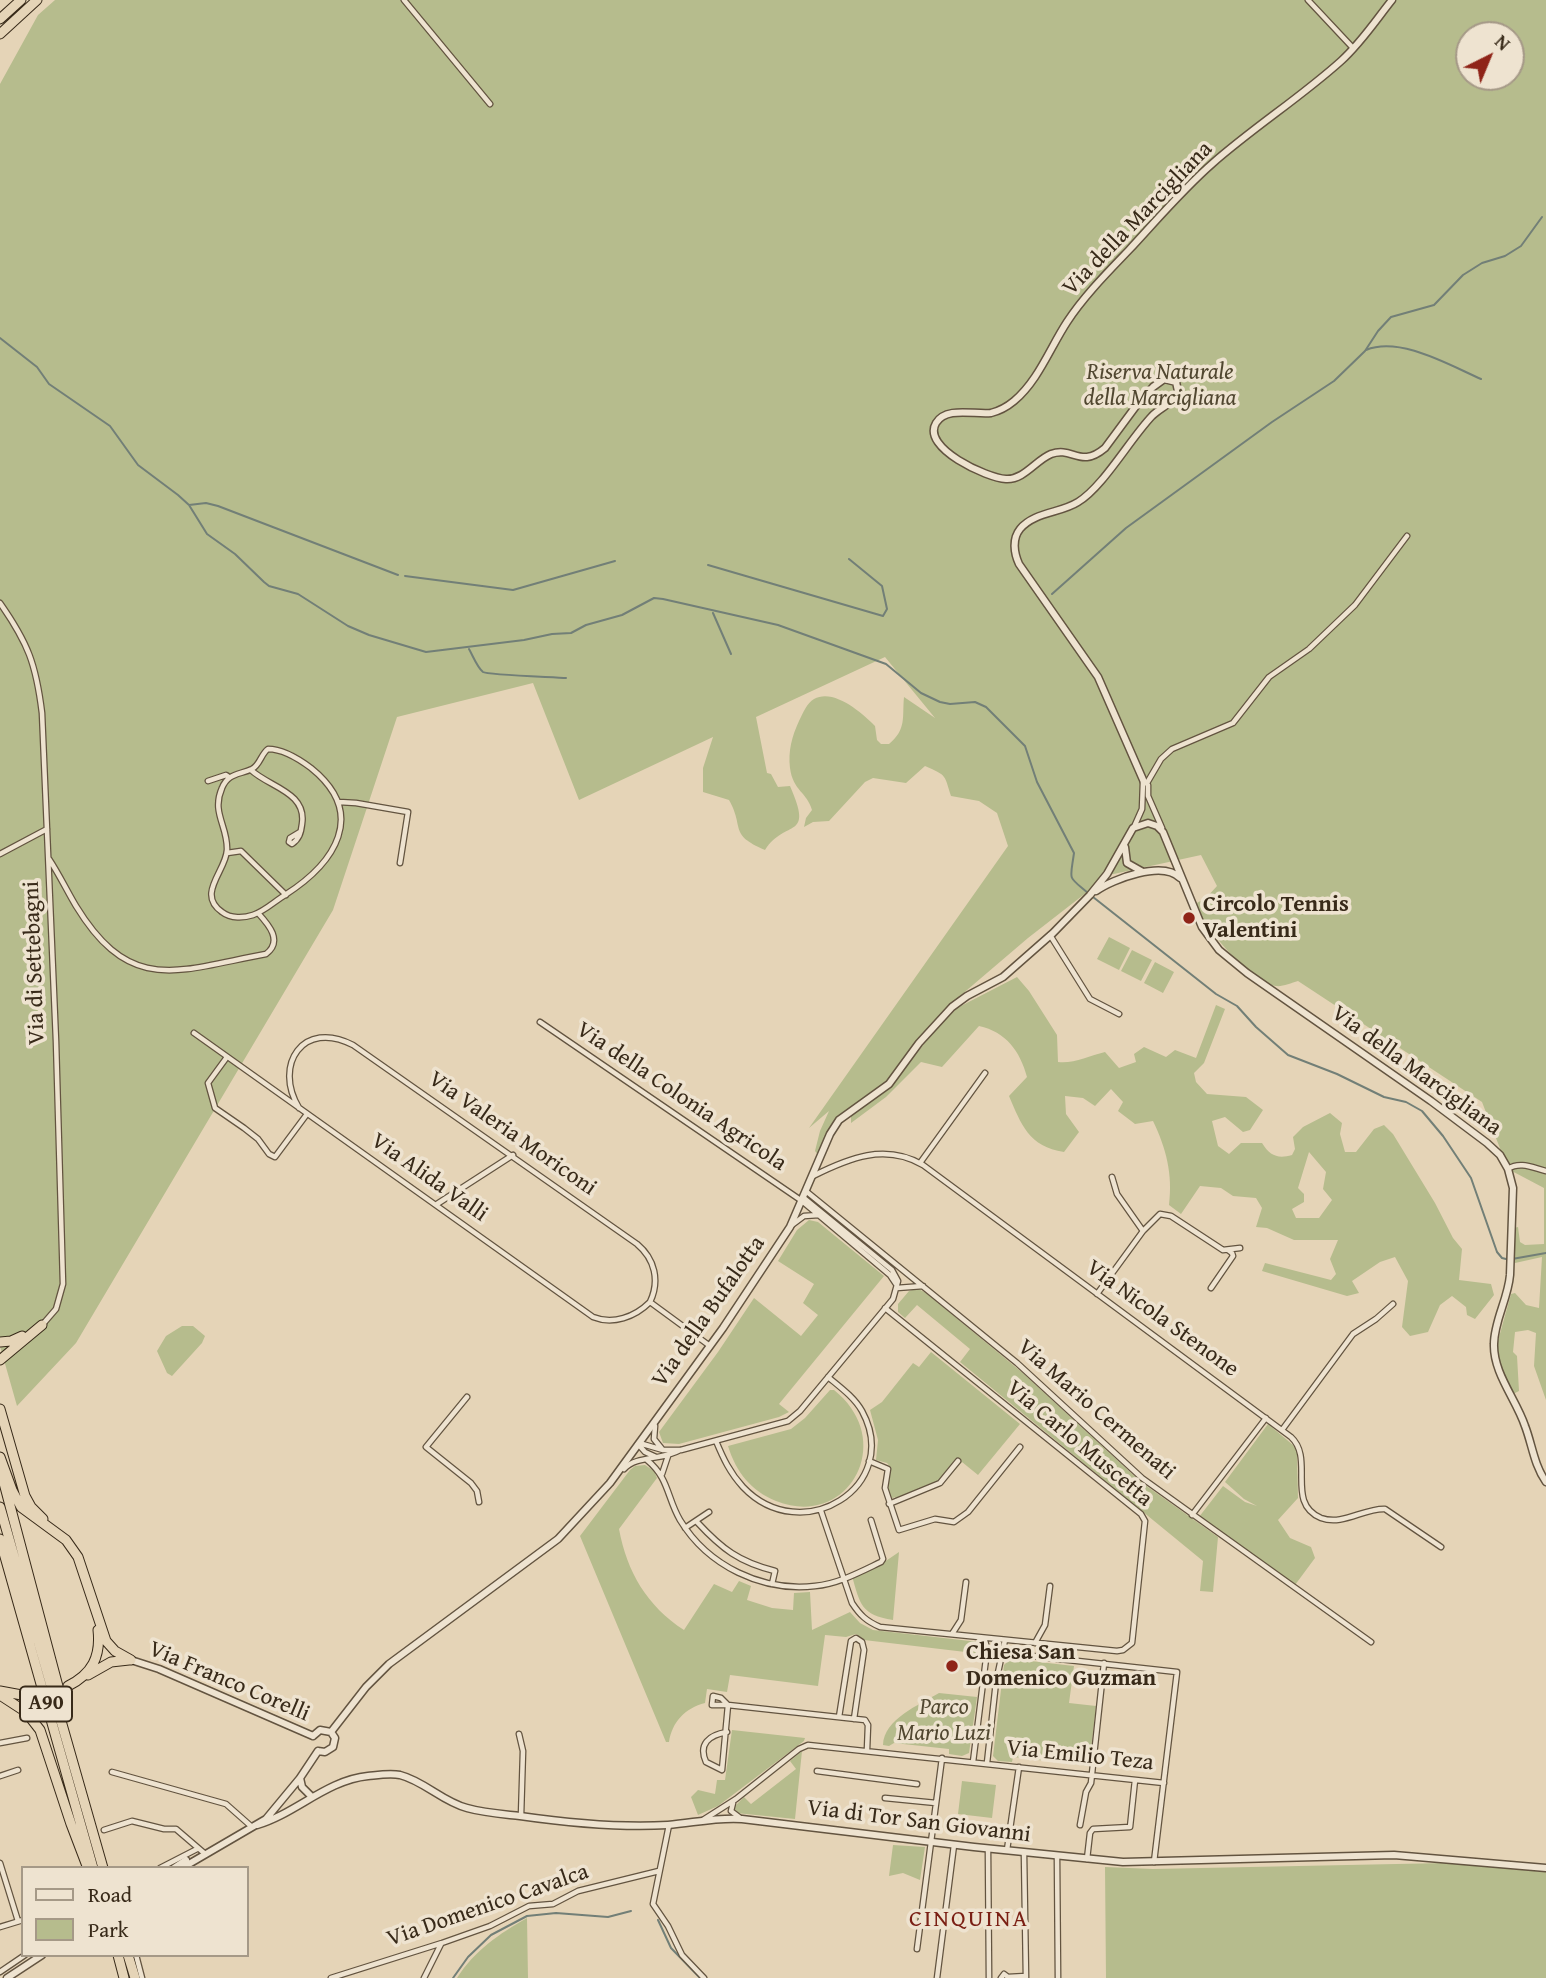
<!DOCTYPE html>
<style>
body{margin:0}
#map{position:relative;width:1546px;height:1978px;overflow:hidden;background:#e5d4b7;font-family:"Gentium Book Plus",serif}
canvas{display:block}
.legend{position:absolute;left:21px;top:1866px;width:228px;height:91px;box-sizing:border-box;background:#eee3d0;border:2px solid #a59987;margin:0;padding:9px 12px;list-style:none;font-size:21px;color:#382a19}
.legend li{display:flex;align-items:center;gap:14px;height:35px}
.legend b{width:35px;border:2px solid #a59987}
.north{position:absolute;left:1455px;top:21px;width:70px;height:70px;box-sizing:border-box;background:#eee3d0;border:2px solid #a59987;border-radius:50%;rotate:43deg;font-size:19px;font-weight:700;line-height:28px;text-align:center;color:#382a19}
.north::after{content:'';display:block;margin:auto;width:24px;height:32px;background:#8f2418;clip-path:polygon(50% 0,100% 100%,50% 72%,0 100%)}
</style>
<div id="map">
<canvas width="1546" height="1978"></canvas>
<ul class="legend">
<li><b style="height:9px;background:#eee3d0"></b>Road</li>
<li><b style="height:19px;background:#b6bc8d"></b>Park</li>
</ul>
<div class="north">N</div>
</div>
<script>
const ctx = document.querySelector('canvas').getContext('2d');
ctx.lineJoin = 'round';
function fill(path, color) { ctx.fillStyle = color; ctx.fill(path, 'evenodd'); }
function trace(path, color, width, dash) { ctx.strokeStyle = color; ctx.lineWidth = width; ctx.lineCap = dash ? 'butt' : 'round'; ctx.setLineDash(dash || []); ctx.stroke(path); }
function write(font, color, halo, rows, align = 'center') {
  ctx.font = font + ' "Gentium Book Plus",serif'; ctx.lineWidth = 7; ctx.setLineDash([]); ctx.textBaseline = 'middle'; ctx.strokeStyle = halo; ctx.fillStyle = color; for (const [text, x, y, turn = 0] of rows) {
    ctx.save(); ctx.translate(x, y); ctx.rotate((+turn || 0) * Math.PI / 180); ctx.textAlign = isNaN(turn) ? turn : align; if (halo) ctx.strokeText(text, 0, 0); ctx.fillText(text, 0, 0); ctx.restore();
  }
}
fill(new Path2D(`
 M55,0H1546V1400L1534,1366L1536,1333L1528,1330L1515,1332L1513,1352L1517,1356L1519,1391L1513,1394L1502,1372L1496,1348L1511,1294L1515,1293L1526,1305L1539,1308L1542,1257L1515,1263L1513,1256L1514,1228L1518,1227L1520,1242L1525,1245L1544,1244V1188L1508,1169L1482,1102L1298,981C1291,983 1282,987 1276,986C1249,981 1205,928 1195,904L1206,898L1217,886L1201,855L1109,875L1028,938L960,996L933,1023L888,1082L842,1115L819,1156L815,1151L820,1131L829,1111L809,1128L1008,846L997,813L979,801L951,796C944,775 948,776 925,766L906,783L873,778L865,782L829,821L813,822L804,827L806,818L812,810C807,792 793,791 790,768C788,751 792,736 799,721C803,713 807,703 814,699C834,688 862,713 875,726L877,740L881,744H889C907,729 902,717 904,697L935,718L885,657L756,717L767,773L771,774L778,787L790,786C814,841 786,818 765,850C728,834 745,828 729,800L703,792V768L713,737L579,800L533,683L397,717L333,910L76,1343L17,1406L0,1346V84L38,15ZM1469,35H1511V77H1469Z
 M1109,937L1130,948L1119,970L1097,959Z
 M1132,950L1152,960L1141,981L1121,971Z
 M1155,962L1174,972L1163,993L1144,983Z
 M1017,977L1029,991L1057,1035L1058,1062C1073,1064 1089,1056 1105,1052L1119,1068L1136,1062L1134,1054L1144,1047L1166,1057L1175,1050L1196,1058L1216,1005L1225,1009L1204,1063L1194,1073L1196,1082L1207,1094L1246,1097L1263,1110L1250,1130L1243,1132L1225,1117L1212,1121L1218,1146L1229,1154L1241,1143H1262C1270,1156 1278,1159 1292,1155L1295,1149L1293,1137L1303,1127L1330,1113L1342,1123L1340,1134L1345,1152H1356L1374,1129L1384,1125L1393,1134L1435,1203L1453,1238L1462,1249L1459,1280L1491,1284L1494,1295L1475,1319L1467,1315L1466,1307L1452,1296L1440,1305L1428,1332L1410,1336L1402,1327L1408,1281L1395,1257L1380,1262L1352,1281L1359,1293L1347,1296L1262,1271L1265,1263L1331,1280L1336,1274L1330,1259L1338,1240H1294L1267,1228L1256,1227L1262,1208L1256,1198L1233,1196L1221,1188L1200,1186L1181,1214L1169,1205C1173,1174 1166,1148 1153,1121L1135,1124L1118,1111L1123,1102L1111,1089L1095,1106L1083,1098L1065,1096L1066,1114L1079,1132L1064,1152C1029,1147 1021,1124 1009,1096L1027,1077C1020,1051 1006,1032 979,1026L942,1067L921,1062L886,1097L851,1123V1116L884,1091L898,1077L935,1030L957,1008ZM1309,1152L1326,1172L1323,1189L1332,1200L1319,1218H1296L1292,1209L1304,1202V1194L1298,1188Z
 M809,1220L818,1222L884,1276L779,1404L789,1412L779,1417L679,1444L663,1443L659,1432L718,1352L754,1298L801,1336L818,1315L803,1303L814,1284L778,1261L797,1230Z
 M917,1288L926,1293L1024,1374L1141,1482L1218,1537L1213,1592L1200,1591L1203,1561L960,1362L970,1349L917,1305L905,1318L898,1312V1304L909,1291Z
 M182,1326H193L205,1336L202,1343L172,1376L167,1373L157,1351L166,1336Z
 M931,1352L1020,1424L978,1475L962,1462L941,1486L897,1502L895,1497L889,1500L885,1486L891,1468L887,1463L876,1460L878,1440L870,1410L882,1402L913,1363L919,1367Z
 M830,1390H834C898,1441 848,1530 776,1501C751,1491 736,1472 728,1446L791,1429L805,1418Z
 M1268,1424L1293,1445L1297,1452L1298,1498L1278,1520L1290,1538L1311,1547L1315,1558L1295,1585L1199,1517L1223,1486L1245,1502L1257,1506L1244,1499L1225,1482Z
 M645,1465L654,1471L657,1478L619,1529C627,1572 647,1606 684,1630L714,1584L732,1592L739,1581L751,1586L747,1600L772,1608L793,1610L794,1593L810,1592L812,1630L850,1612L860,1623L873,1630L979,1642L983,1647L982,1660L974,1653L864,1640L856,1634L846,1637L825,1635L818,1686L730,1675L727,1692L707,1689L705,1703C685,1708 672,1722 669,1742H666L580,1536L630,1470L635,1466Z
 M899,1552L893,1620C861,1615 860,1604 852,1576L874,1569Z
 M1013,1659L1074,1666L1069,1703L1096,1706L1089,1766L1013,1757L1012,1762L998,1761L993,1756L1004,1665L1009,1660Z
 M939,1693L977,1697L969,1753L962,1756L949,1754V1749L894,1743L889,1746L883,1745C884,1719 919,1705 939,1693Z
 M732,1730L805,1738L804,1741L718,1806L698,1815L691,1797L698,1790L715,1794L717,1780H725Z
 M802,1751L795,1819L736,1813L734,1807L744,1797L751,1804L796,1769L790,1761Z
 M962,1781L996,1785L992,1818L958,1814Z
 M893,1845L925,1847L920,1880L903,1873L889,1876Z
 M1445,1863L1546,1872V1978H1106L1105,1867L1153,1869Z
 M527,1918L528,1978H457C475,1950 499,1934 527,1918Z`), '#b6bc8d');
trace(new Path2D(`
 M0,338L37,367L49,384L110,426L138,465L178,495L189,505L207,534L235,554L264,582L269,586L298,594L348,626L369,635L426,652L524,640L552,634L571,633L586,625L622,615L654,598L663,599L778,625L886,664L921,693L940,702L950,704L975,702L986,707L1025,746L1037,782L1074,853C1070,882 1067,875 1089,894
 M1366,350C1400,336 1449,365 1481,379
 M189,505L206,503L218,506L398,575
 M708,565L883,616L887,609L882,586L849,559
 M405,576L513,590L615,561
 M1052,594L1126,528L1272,422L1334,381L1365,351L1378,331L1391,317L1434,305L1463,275L1482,263L1505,256L1521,246L1542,217
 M713,613L731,654
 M469,649C473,656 477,667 483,672C487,675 554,677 566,678
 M1093,897L1216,994L1237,1006L1256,1027L1288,1055L1337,1074L1384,1097L1406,1102L1422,1111L1443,1136L1471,1178L1497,1252L1502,1258L1506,1259
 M1512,1259L1546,1253
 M658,1920L671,1948L700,1978
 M453,1978L468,1957L491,1935L527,1916L556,1913L608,1917L631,1911`), '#727f77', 2);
trace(new Path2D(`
 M27,1696L60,1689`), '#c2b297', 9, [9, 4.5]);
const minor = new Path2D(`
 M404,0L490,104
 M1308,0L1353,48
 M0,603C28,643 36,664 42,713L56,1041L63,1284L56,1309L43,1324
 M268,749C283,749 299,759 311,768C368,814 335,863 285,895C275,901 265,911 253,915C244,918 231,919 222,912C196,894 226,871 227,850C228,826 211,813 222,788C228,773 239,775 252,769C260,765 261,754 268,749Z
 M251,770C269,787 307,792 302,824C301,833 299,839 292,844L289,842L290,838L300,832
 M208,781L226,775L229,777
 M1145,782L1148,785V796L1162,828
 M1147,783L1161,759L1172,749L1233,723L1269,677L1309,649L1355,605L1407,536
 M339,802L356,803L408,812L400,863
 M1134,827L1142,809L1143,782
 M227,853L241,851L286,895
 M0,854L47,829
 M49,859C59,874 67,891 76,906C131,996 179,970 266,954C283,941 269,925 258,913
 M1050,935L1090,999L1119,1014
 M540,1022L802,1201L890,1275L896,1284
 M194,1033L593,1317C613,1325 635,1317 650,1302
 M227,1057L208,1083L215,1108L244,1128L258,1139L269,1154L275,1157L307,1114
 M299,1108C273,1065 303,1019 353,1045L637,1244C655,1259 660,1281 650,1302L710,1346
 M920,1163L985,1073
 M1508,1169C1520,1161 1533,1168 1546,1171
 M813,1176C849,1158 885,1143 923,1165L1291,1437C1315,1459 1285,1503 1321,1518C1343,1526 1364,1508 1385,1509L1441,1547
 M1112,1177L1117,1194L1143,1231
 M807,1192L1017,1363L1142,1478L1371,1642
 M437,1204L513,1155
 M792,1225L804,1216L819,1215
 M897,1288L923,1286
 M1211,1288L1233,1256L1232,1253L1228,1250
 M1097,1294L1143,1231L1160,1214L1171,1216L1223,1250L1240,1248
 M467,1397L426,1447L471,1483L477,1491L479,1502
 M655,1426L654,1439L662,1449
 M1282,1430L1353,1334L1376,1319L1393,1304
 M716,1441C723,1458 730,1473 743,1487C802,1549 903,1486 862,1411C854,1397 840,1387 828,1377
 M639,1443L663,1450H681L788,1421L800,1411L893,1299L898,1281L892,1270L804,1198
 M638,1444L645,1452L656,1457
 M647,1460C669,1478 667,1498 680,1520C708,1566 762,1592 815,1586C838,1584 860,1572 881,1562L883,1559L871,1520
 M869,1461L888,1469L885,1488L899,1530L935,1519L954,1522L968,1512L1020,1447
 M624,1469C637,1455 661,1461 680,1450
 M662,1474L668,1456
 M889,1504L940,1483L958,1461
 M821,1511L852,1603C860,1615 866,1621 880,1627L1117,1651L1123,1650L1132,1643L1145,1521L1141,1514L885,1308
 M1192,1515L1266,1418
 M697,1522C722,1549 739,1562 775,1571L772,1584
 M685,1528L709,1512
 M952,1634L961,1620L966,1582
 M1035,1643L1045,1625L1050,1586
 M987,1651L1177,1672L1154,1862
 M839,1717L851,1641L856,1638L862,1642L864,1650L854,1719
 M727,1732C709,1735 698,1744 706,1762L722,1770L728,1705L721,1698L713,1696L712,1705H728L865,1720L868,1725L867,1750
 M519,1734L523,1751L521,1816
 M0,1743L27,1738
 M973,1762L987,1651L986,1644L982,1638
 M987,1763L996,1682L1005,1640
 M817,1771L917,1784
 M112,1772L226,1804L252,1827
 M0,1776L18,1770
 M885,1798L936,1803
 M733,1803L731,1811L739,1817
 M703,1820L736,1799L799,1749L808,1745L1164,1783
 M669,1825L653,1904L668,1926L682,1955L704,1978
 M1080,1825L1086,1792L1091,1783L1104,1663
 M104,1830L132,1821L164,1829H176L204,1853
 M988,1849L989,1978
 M1007,1850L1019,1767
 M1024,1853L1026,1978
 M1057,1856L1058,1978
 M1087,1859L1090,1833L1093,1829L1130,1827L1135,1780
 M0,1863L18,1921
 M160,1868L197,1849
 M0,1927L23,1920
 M917,1949L942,1758
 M136,1955L142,1978
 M0,1972L25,1955
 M331,1978L442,1943L490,1926L529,1906L553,1904L578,1891L659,1871
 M424,1978L441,1944
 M937,1978L954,1845
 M1001,1978L1004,1974L1008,1977L1026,1976`);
const tertiary = new Path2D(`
 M1144,782L1098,677L1019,564C1014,553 1012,539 1020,529C1034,512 1061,513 1078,502C1103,487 1130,439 1152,416C1161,407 1173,404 1178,391L1176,382L1164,379L1153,387L1139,402L1105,448C1080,469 1073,446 1051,454C1036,460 1024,480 1006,479C987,478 921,448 936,423C946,406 975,415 991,413C999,411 1008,406 1014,401C1038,381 1050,348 1067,322C1084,296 1107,273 1129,250C1156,221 1183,189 1213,163C1254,127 1301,97 1341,61C1361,43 1376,20 1392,0
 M1125,847L1127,863L1143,872
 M1096,891C1113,879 1163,860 1180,878
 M131,1660L159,1669L313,1736
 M331,1732L366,1687L389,1664L558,1539L610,1483L723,1328L790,1227L830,1134L839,1120L889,1084L919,1043L952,1007L967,996L1003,977L1053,933L1090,895L1107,874L1133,828L1148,823L1157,826L1163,832L1202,927L1219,950L1247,973L1431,1101L1487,1143L1500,1155L1508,1169L1513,1188L1510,1275C1508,1299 1494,1321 1494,1344C1493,1373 1516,1399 1525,1426C1532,1444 1534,1465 1546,1482
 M313,1736L320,1730L331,1732
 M318,1751L325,1752L333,1747L335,1738L331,1732
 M300,1778L302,1787L312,1797
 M257,1825C295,1814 327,1780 368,1776C378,1775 390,1773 400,1775C424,1781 443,1802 467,1808C485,1813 502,1814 520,1816C569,1823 618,1828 668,1825C693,1823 717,1817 742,1819L974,1847L1123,1862L1394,1855L1546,1868
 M174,1868L186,1860
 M182,1868L266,1819L300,1778L318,1751
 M7,1978L42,1955`);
const motorway = new Path2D(`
 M0,19L21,0
 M0,34L37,0
 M0,1342L11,1341L22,1336
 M0,1360L42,1325
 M0,1409L25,1496L31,1507L43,1519
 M0,1457L12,1490L21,1507L66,1540L78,1557L106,1641L115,1651L131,1660
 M0,1468L60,1694
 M0,1507L103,1868
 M0,1539L93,1868
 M88,1675L111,1662L129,1660
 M68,1686C92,1674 101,1657 98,1630
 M0,1691L27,1696
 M0,1695L26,1712L40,1730L71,1824L87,1866
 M118,1955L124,1978
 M128,1955L135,1978`);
trace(minor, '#635440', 7);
trace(tertiary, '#635440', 9);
trace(motorway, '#382a19', 11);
trace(minor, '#eee3d0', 4.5);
trace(tertiary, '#eee3d0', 6);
trace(motorway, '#e5d4b7', 9);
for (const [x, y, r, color] of [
 [1189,918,7,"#8f2418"],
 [952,1666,7,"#8f2418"]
]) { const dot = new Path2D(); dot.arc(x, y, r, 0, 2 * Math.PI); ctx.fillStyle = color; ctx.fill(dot); trace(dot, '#eee3d0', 2.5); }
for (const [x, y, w] of [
 [46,1704,52]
]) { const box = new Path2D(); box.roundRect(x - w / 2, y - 17.5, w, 35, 5); ctx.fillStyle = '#eee3d0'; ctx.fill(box); trace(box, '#382a19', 2); }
write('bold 21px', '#382a19', null, [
 ["A90",46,1704]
]);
write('23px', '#382a19', '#eee3d0', [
 ["Via della Marcigliana",1138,219,-46],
 ["Via di Settebagni",35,963,-92],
 ["Via della Marcigliana",1416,1071,36],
 ["Via della Colonia Agricola",681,1097,34],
 ["Via Valeria Moriconi",512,1134,35],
 ["Via Alida Valli",429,1178,35],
 ["Via della Bufalotta",709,1312,-55],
 ["Via Nicola Stenone",1162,1319,36],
 ["Via Mario Cermenati",1096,1410,41],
 ["Via Carlo Muscetta",1079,1444,40],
 ["Via Franco Corelli",229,1682,23],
 ["Via Emilio Teza",1080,1756,6],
 ["Via di Tor San Giovanni",919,1822,7],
 ["Via Domenico Cavalca",488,1906,-19]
]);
write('italic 23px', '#514730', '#eee3d0', [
 ["Riserva Naturale",1160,373],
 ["della Marcigliana",1160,399],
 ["Parco",944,1708],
 ["Mario Luzi",944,1734]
]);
write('bold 23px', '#382a19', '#eee3d0', [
 ["Circolo Tennis",1203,905],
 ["Valentini",1203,931],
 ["Chiesa San",966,1653],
 ["Domenico Guzman",966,1679]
], 'left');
ctx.letterSpacing = '2px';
write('24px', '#7a1f14', '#eee3d0', [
 ["CINQUINA",969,1920]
]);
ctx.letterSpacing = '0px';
</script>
